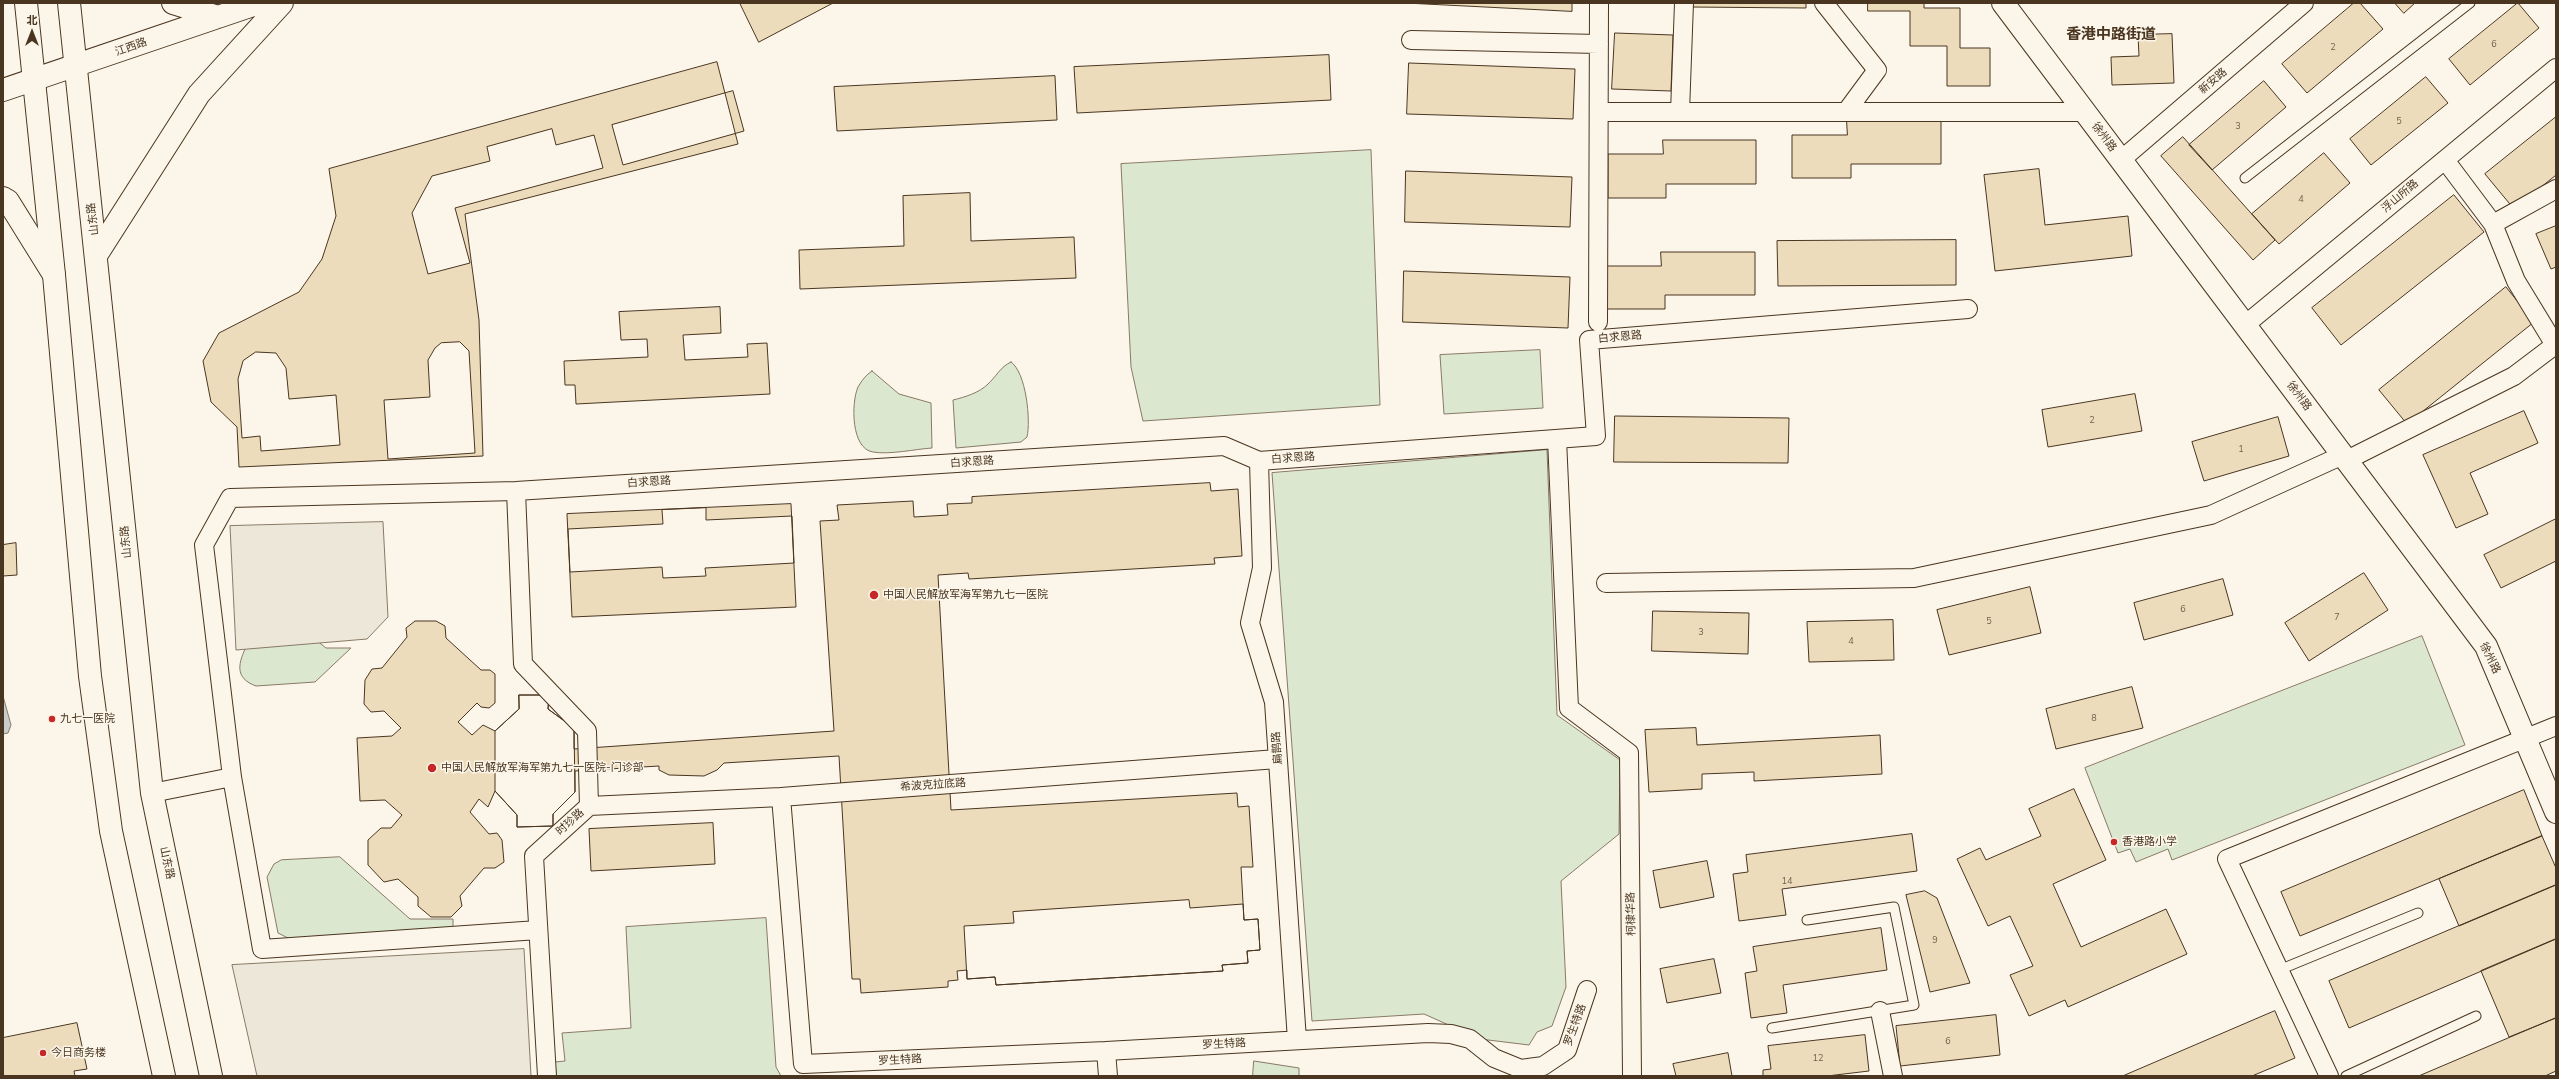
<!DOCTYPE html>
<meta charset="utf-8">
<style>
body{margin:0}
#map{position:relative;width:2559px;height:1079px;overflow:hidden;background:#fbf6e9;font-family:Mulish,"Noto Sans SC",sans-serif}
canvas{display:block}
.frame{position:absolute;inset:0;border:4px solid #4a3520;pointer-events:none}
.north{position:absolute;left:12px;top:12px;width:40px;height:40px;-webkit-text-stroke:3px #fbf6e9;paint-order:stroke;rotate:0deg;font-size:11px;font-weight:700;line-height:16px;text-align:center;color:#4a3520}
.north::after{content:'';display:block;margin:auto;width:14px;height:18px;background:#4a3520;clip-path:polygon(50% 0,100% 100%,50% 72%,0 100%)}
</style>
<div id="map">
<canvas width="2559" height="1079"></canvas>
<div class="frame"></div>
<div class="north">北</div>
</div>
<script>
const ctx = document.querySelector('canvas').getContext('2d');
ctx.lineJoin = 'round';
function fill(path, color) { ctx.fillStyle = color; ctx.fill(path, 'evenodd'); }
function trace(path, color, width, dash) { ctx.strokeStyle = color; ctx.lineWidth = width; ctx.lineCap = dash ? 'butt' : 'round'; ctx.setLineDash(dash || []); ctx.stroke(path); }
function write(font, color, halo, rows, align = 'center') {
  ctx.font = font + ' Mulish,"Noto Sans SC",sans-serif'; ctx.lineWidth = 3; ctx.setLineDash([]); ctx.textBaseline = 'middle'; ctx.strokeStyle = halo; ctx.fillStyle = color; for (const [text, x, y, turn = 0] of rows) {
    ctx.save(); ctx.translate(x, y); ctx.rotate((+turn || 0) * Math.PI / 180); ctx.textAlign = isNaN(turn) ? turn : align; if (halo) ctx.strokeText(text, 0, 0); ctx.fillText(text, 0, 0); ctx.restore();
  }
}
const green = new Path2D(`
 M1371,150L1380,405L1143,421L1131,367L1121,164Z
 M1540,350L1543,408L1444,414L1440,355Z
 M1011,362C1026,372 1031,420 1027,437L1021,442L956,448L953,400C965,397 979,393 988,384C996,377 1000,367 1011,362Z
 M872,371L899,394L931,403L932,448C916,449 889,455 873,452C851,449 851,403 858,387C862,380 866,375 872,371Z
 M1547,450L1557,715L1620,760L1619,834L1561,881L1566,987L1552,1026L1537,1032L1529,1045L1480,1039L1424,1014L1312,1021L1272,473Z
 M2422,636L2465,745L2172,860L2168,849L2136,862L2130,849L2118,853L2085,768Z
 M316,640L326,648H351L315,682L256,686C234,678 238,663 247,645Z
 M340,857L410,919H453V932L294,941L278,933L267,877L274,864L281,860Z
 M766,918L776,1067L781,1076H556L555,1062L565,1061L562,1033L631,1028L626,927Z
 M1254,1061L1299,1068V1076H1253Z`);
fill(green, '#dce7d0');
trace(green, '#887966', 1);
const parking = new Path2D(`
 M383,522L388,617L367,639L236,650L230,526Z
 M524,949L531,1076H257L232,965Z`);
fill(parking, '#ede7d9');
trace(parking, '#887966', 1);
const water = new Path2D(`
 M3,696L11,725L8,733L3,734Z`);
fill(water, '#c9cecd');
trace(water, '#887966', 1);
const building = new Path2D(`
 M740,3H833L759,42Z
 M1406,3H1572V11Z
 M1689,3H1806V8L1689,7Z
 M1868,3H1924V8H1960V48H1990V86H1947V46H1910V11H1868Z
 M2354,3H2360L2383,29L2307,93L2282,64Z
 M2395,3H2415L2404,13Z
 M2518,3L2539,28L2470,85L2449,59Z
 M1615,33L1673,35L1671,91L1612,89Z
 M2172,34L2174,83L2112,85L2111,57L2139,56L2138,35Z
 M1329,55L1331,100L1077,113L1074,67Z
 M717,62L738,144L465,214L479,320L483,456L239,467L237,427L211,402L203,361L219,333L299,292L322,259L336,216L329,169Z
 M1409,63L1575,69L1573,119L1407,114Z
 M1055,76L1057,120L837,131L834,87Z
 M2426,77L2448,103L2371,165L2350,139Z
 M2264,81L2286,107L2212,170L2189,145Z
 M733,91L744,131L623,165L612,125Z
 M2556,117V175L2514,209L2485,174Z
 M1847,121H1941V164H1851V178H1792V135H1847Z
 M552,129L556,145L594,135L603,168L455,208L470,263L428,274L412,213L432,176L490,161L487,147Z
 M2183,137L2275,240L2253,260L2161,156Z
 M1663,140H1756V184H1666V198H1608V154H1663Z
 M2324,153L2350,183L2279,244L2252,214Z
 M2039,169L2045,225L2128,216L2132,256L1995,271L1984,175Z
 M1406,171L1572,177L1570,227L1405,222Z
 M970,193L971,241L1074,237L1076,278L800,289L799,250L904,246L903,196Z
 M2454,195L2484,232L2341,345L2312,308Z
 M2556,226V267L2551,269L2536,234Z
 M1956,240V285L1778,286L1777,241Z
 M1661,252H1755V295H1665V309H1606L1607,266H1661Z
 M1404,271L1570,277L1568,328L1403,322Z
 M2506,287L2534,322L2407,424L2379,390Z
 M720,307L721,333L683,335L685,360L748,357L747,344L767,343L770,394L576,404L575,385H565L564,361L648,357L647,339L621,340L619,312Z
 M460,342L469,351L475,453L388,459L384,400L430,397L428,360L435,348L441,343Z
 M256,352L276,353L286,368L289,399L336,395L340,445L261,451L260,436L242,438L238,379L243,361Z
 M2135,394L2142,431L2048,447L2042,410Z
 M2524,411L2538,443L2470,473L2488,514L2456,528L2423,455Z
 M1615,416L1789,418L1788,463L1614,462Z
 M2278,417L2289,456L2204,481L2192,442Z
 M1210,483L1211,491L1238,489L1242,556L1214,558L1215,564L969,579L968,573L938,575L951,810L1237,793L1238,807L1249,806L1253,867H1241L1244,920L1258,919L1260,950L1247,951L1248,963L1222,965L1223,971L996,985L995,977L967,979V970L957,971L958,980L948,981V987L861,993L860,979H852L839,756L724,763L717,770L704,776L669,775L659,770V766L575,771V792L553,814V826L517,827V815L495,791L488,807L479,799L470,812L489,834L497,833L502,840L504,862L495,868H484L460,896L462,906L451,917H431L418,906V897L398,879L384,882L368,865V840L381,828H391L402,815L385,800L360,801L357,738L392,736L401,728L384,711L371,712L364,704L365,680L372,669L382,668L407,637L406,628L415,621H436L445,626L446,638L481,670H490L495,674V703L489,708L481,707L477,703L458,722L472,735L483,725L495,731L519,709V695H549L548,709L574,728V749L834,731L820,521L839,520L837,505L913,501L914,517L948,515L947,504L972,503V497Z
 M791,504L796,607L572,617L567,514Z
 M706,508V520L792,516L794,563L705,568L706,576L663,578L662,567L570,572L568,529L663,524L662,510Z
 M2556,519V561L2501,588L2484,555Z
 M16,543L17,575L3,576V545Z
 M2364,573L2388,610L2309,661L2285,623Z
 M2223,579L2233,615L2144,640L2134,603Z
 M2030,587L2041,633L1949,655L1937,610Z
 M1653,611L1749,613L1748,654L1652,651Z
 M1893,620L1894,660L1809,662L1807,622Z
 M2132,687L2143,728L2056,749L2046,709Z
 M519,695H549L548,709L574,728L575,792L553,814V826L517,827V815L495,791V731L519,709Z
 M1696,728L1697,745L1880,735L1882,774L1754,781V772L1702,774V789L1649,792L1645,730Z
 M2074,789L2106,860L2053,884L2081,947L2166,909L2187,954L2068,1007L2065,1000L2029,1016L2010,975L2033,966L2010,916L1988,926L1957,859L1980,848L1986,860L2041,836L2029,809Z
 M2524,790L2542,836L2300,936L2281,892Z
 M713,823L715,864L591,871L589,829Z
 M1912,834L1917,871L1782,889L1786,915L1739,921L1733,874L1748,872L1746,855Z
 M2542,836L2556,868V885L2459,926L2439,879Z
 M1707,861L1714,897L1660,908L1653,871Z
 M2556,885V939L2349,1028L2329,981Z
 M1925,891L1937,898L1970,983L1930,992L1906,895Z
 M1189,900L1190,908L1243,904L1244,920L1258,919L1260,950L1247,951L1248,963L1222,965L1223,971L996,985L995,977L967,979L964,926L1014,923L1013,912Z
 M1881,928L1887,970L1783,985L1787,1013L1751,1018L1745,973L1757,971L1753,947Z
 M2556,939V1018L2509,1037L2481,971Z
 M1714,959L1721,993L1667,1003L1660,969Z
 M2275,1011L2295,1058L2252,1076H2123Z
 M1996,1015L2000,1055L1900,1066L1896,1026Z
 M2556,1018V1071L2545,1076H2419Z
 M77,1023L87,1069L74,1071L75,1076H3V1038Z
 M1865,1035L1869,1071L1827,1076H1763V1070L1771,1069L1768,1046Z
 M1728,1053L1732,1076H1676L1673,1064Z`);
fill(building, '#ecdcbc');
trace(building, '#4a3520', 1);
const service = new Path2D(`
 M2245,178L2470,3
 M2279,970L2418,913
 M1772,1028L1914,1005L1894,907L1807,920
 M2346,1076L2476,1016`);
const minor = new Path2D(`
 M1824,3L1877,70L1846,112
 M1411,40L1599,44
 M1599,112H2086
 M1680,112L1684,3
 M2121,160L2304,3
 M2493,224L2556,189
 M1598,322L1599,3
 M2245,325L2556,68
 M1557,439L1569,708L1629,753L1632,1076
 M2347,460L2514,376L2555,345L2516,281L2493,224L2445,160
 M1259,461L1262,568L1250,623L1274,702L1297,1040
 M516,491L523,664L587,731L589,806L534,856L547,1076
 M1606,583L1914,578L2211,515L2343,455
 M152,793L232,777
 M781,797L803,1064L1106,1051L1428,1033L1451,1034L1470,1039L1494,1058L1521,1069L1543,1066L1567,1050L1587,990
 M589,806L781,797L1277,759
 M538,930L262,949L232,777L204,545L230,498L516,491L1224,446L1259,461L1596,436L1589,340L1968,309
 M1880,1011L1893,1076
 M1106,1051L1108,1076
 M2329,1076L2227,859L2556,726`);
const tertiary = new Path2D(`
 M2003,3L2486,646L2556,812`);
const secondary = new Path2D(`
 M173,3L218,17
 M3,90L259,3
 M3,198L8,201L54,275
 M97,254L199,94L282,3`);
const primary = new Path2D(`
 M26,3L54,275L90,676L111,831L164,1076
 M69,3L152,793L211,1076`);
trace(service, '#4a3520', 11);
trace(minor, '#4a3520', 20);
trace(tertiary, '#4a3520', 24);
trace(secondary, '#4a3520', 24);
trace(primary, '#4a3520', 24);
trace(service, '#fbf6e9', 9);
trace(minor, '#fbf6e9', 18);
trace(tertiary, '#fbf6e9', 22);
trace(secondary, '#fbf6e9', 22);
trace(primary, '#fbf6e9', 22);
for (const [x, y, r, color] of [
 [874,595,5,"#c62828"],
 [52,719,4,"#c62828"],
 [432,768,5,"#c62828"],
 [2114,842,4,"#c62828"],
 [43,1053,4,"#c62828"]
]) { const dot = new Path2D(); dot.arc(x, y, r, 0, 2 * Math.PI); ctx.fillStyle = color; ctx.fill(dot); trace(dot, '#fbf6e9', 1.5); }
write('9px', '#725f47', null, [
 ["6",2494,44],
 ["2",2333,47],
 ["5",2399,121],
 ["3",2238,126],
 ["4",2301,199],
 ["2",2092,420],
 ["1",2241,449],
 ["6",2183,609],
 ["7",2337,617],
 ["5",1989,621],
 ["3",1701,632],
 ["4",1851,641],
 ["8",2094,718],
 ["14",1787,881],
 ["9",1935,940],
 ["6",1948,1041],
 ["12",1818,1058]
]);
write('11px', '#4a3520', '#fbf6e9', [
 ["江西路",131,47,-19],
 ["新安路",2213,81,-41],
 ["徐州路",2104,137,53],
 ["浮山所路",2400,196,-40],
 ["山东路",93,219,-97],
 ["白求恩路",1620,337,-5],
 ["徐州路",2299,396,53],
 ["白求恩路",1293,458,-4],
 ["白求恩路",972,462,-4],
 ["白求恩路",649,482,-4],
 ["山东路",126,542,-96],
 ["徐州路",2490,658,64],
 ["扁鹊路",1277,748,-94],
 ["希波克拉底路",933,785,-4],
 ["时珍路",570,822,-42],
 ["山东路",167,863,78],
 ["柯棣华路",1631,914,-91],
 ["罗生特路",1575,1025,-70],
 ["罗生特路",1224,1044,-3],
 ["罗生特路",900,1060,-3]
]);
write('11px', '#4a3520', '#fbf6e9', [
 ["中国人民解放军海军第九七一医院",883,595],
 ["九七一医院",60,719],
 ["中国人民解放军海军第九七一医院-门诊部",441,768],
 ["香港路小学",2122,842],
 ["今日商务楼",51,1053]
], 'left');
write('bold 15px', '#4a3520', '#fbf6e9', [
 ["香港中路街道",2111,34]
]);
</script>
